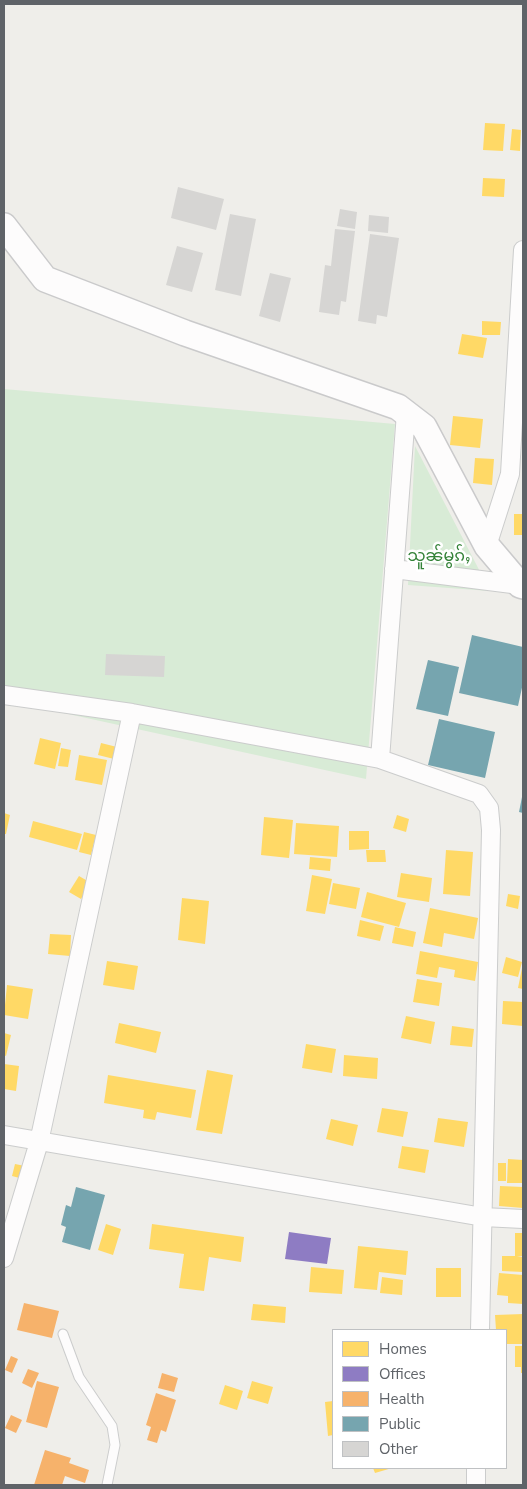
<!DOCTYPE html>
<meta charset="utf-8">
<style>
body{margin:0}
#map{position:relative;width:527px;height:1489px;overflow:hidden;background:#efeeea;font-family:"Nunito Sans",sans-serif}
canvas{display:block}
.frame{position:absolute;inset:0;border:5px solid #5f6368;pointer-events:none}
.legend{position:absolute;left:332px;top:1329px;width:175px;height:140px;box-sizing:border-box;background:#fff;border:1px solid #bfc1c3;margin:0;padding:6px 9px;list-style:none;font-size:15px;color:#5f6368}
.legend li{display:flex;align-items:center;gap:10px;height:25px}
.legend b{width:25px;border:1px solid #bfc1c3}
</style>
<div id="map">
<canvas width="527" height="1489"></canvas>
<div class="frame"></div>
<ul class="legend">
<li><b style="height:14px;background:#ffd966"></b>Homes</li>
<li><b style="height:14px;background:#8e7cc3"></b>Offices</li>
<li><b style="height:14px;background:#f6b26b"></b>Health</li>
<li><b style="height:14px;background:#76a5af"></b>Public</li>
<li><b style="height:14px;background:#d6d5d3"></b>Other</li>
</ul>
</div>
<script>
const ctx = document.querySelector('canvas').getContext('2d');
ctx.lineJoin = 'round';
function fill(path, color) { ctx.fillStyle = color; ctx.fill(path, 'evenodd'); }
function trace(path, color, width, dash) { ctx.strokeStyle = color; ctx.lineWidth = width; ctx.lineCap = dash ? 'butt' : 'round'; ctx.setLineDash(dash || []); ctx.stroke(path); }
function write(font, color, halo, rows, align = 'center') {
  ctx.font = font + ' "Nunito Sans","Noto Sans Myanmar",sans-serif'; ctx.lineWidth = 5; ctx.setLineDash([]); ctx.textBaseline = 'middle'; ctx.strokeStyle = halo; ctx.fillStyle = color; for (const [text, x, y, turn = 0] of rows) {
    ctx.save(); ctx.translate(x, y); ctx.rotate((+turn || 0) * Math.PI / 180); ctx.textAlign = isNaN(turn) ? turn : align; if (halo) ctx.strokeText(text, 0, 0); ctx.fillText(text, 0, 0); ctx.restore();
  }
}
fill(new Path2D(`
 M4,389L395,424L366,779L4,700Z
 M415,446L490,591L408,585Z`), '#d8ebd6');
fill(new Path2D(`
 M485,123L505,124L503,151L483,150Z
 M512,129L521,130L520,151L510,150Z
 M483,178L505,179L504,197L482,196Z
 M482,321L501,322L500,335H482Z
 M462,334L487,338L483,358L458,354Z
 M453,416L483,419L480,448L450,445Z
 M519,421H523V441L518,440Z
 M475,458L494,459L492,485L473,483Z
 M514,514H523V535H514Z
 M40,738L61,743L55,769L34,764Z
 M101,743L121,748L118,760L98,755Z
 M61,748L71,750L68,767L58,766Z
 M79,755L107,760L102,785L75,780Z
 M4,813L10,815L6,834H4Z
 M397,815L409,819L406,832L393,828Z
 M264,817L293,820L289,858L261,855Z
 M33,821L82,834L77,850L29,837Z
 M296,823L339,826L337,857L294,854Z
 M349,831H369V849L349,850Z
 M84,832L96,835L91,855L79,852Z
 M366,850H385L386,862H367Z
 M446,850L473,852L470,896L443,894Z
 M310,857L331,859L330,871L309,869Z
 M401,873L432,878L429,902L397,897Z
 M312,875L332,879L325,914L306,911Z
 M79,876L91,883L81,899L69,892Z
 M333,883L360,888L356,909L329,904Z
 M367,892L406,903L399,927L361,917Z
 M508,894L520,896L518,909L506,906Z
 M182,898L209,901L205,944L178,940Z
 M430,908L478,918L474,939L444,933L442,947L423,943Z
 M360,920L384,926L380,941L357,936Z
 M395,927L416,932L413,947L392,943Z
 M50,934L71,935L70,956L48,954Z
 M420,951L478,962L475,981L454,977L455,970L439,967L437,978L416,974Z
 M506,957L522,962L518,977L502,973Z
 M107,961L138,966L134,990L103,985Z
 M522,968H523V989L518,988Z
 M417,979L442,983L439,1006L413,1002Z
 M7,985L33,989L28,1019L4,1015Z
 M503,1001L523,1002V1026L502,1024Z
 M406,1016L435,1022L431,1044L401,1038Z
 M119,1023L161,1032L156,1053L115,1043Z
 M452,1026L474,1029L472,1047L450,1045Z
 M4,1033L11,1035L6,1056L4,1055Z
 M306,1044L336,1049L332,1073L302,1068Z
 M344,1055L378,1058L377,1079L343,1076Z
 M4,1064L19,1066L16,1091L4,1089Z
 M207,1070L233,1075L222,1134L196,1130Z
 M108,1075L196,1090L191,1118L157,1112L155,1120L143,1118L144,1110L104,1103Z
 M382,1108L408,1112L403,1137L377,1132Z
 M438,1118L468,1122L464,1147L434,1142Z
 M331,1119L358,1125L353,1146L326,1139Z
 M402,1146L429,1150L425,1173L398,1168Z
 M508,1159L523,1160V1183H507Z
 M498,1163H506V1181H498Z
 M15,1164L30,1167L27,1180L12,1176Z
 M500,1186L523,1187V1208L499,1206Z
 M106,1224L121,1229L113,1255L98,1250Z
 M152,1224L244,1237L241,1262L209,1257L204,1291L179,1288L184,1254L149,1249Z
 M515,1233H523V1256H517L523,1257V1272L502,1271V1256H515Z
 M358,1246L408,1251L406,1275L379,1272L377,1290L354,1288Z
 M311,1267L344,1270L342,1294L309,1292Z
 M436,1268H461V1297H436Z
 M499,1273L523,1275V1304L508,1303V1296L497,1295Z
 M382,1277L403,1280L402,1295L380,1293Z
 M253,1304L286,1307L285,1323L251,1320Z
 M523,1314V1344H506V1330H496L495,1315Z
 M515,1346H523V1373H521V1367H515Z
 M252,1381L273,1387L268,1404L247,1398Z
 M225,1385L243,1391L237,1410L219,1404Z
 M333,1401V1435L328,1436L325,1402Z
 M373,1468H392L375,1473Z`), '#ffd966');
fill(new Path2D(`
 M289,1232L331,1238L327,1264L285,1259Z`), '#8e7cc3');
fill(new Path2D(`
 M24,1303L59,1311L52,1338L17,1330Z
 M11,1356L18,1359L12,1373L5,1370Z
 M28,1369L39,1373L32,1388L22,1383Z
 M162,1373L178,1378L174,1392L158,1388Z
 M37,1381L59,1387L47,1428L26,1422Z
 M156,1393L176,1400L166,1432L161,1430L157,1443L147,1440L151,1427L146,1425Z
 M11,1415L22,1420L16,1433L5,1428Z
 M45,1450L71,1458L69,1463L89,1470L85,1483L65,1476L62,1485H34Z`), '#f6b26b');
fill(new Path2D(`
 M472,635L523,647V683L518,706L459,693Z
 M428,660L459,667L448,716L416,709Z
 M439,719L495,732L485,778L428,765Z
 M522,797H523V813L519,812Z
 M76,1187L105,1195L90,1250L62,1242L66,1227L61,1225L66,1205L71,1207Z`), '#76a5af');
fill(new Path2D(`
 M178,187L224,199L216,230L171,218Z
 M340,209L357,212L355,229L337,226Z
 M230,214L256,219L241,296L215,290Z
 M369,215L389,217L388,233L368,231Z
 M335,229L355,231L346,302L341,301L339,315L319,312L325,265L331,266Z
 M370,234L399,238L387,317L377,315L376,324L358,321Z
 M177,246L203,253L192,292L166,285Z
 M270,273L291,278L280,322L259,316Z
 M106,654L165,656L164,677L105,675Z`), '#d6d5d3');
const lane = new Path2D(`
 M63,1334L79,1377L112,1426L115,1445L107,1485`);
const street = new Path2D(`
 M487,546L510,474L523,250
 M394,569L520,585
 M4,695L132,713L380,759L479,794L489,808L491,830L480,1330
 M380,759L406,413
 M4,1135L483,1217L523,1219
 M4,1258L39,1142L132,713
 M476,1485V1468`);
const secondary = new Path2D(`
 M4,226L45,279L185,333L398,407L424,427L487,546L520,585L523,586`);
trace(lane, '#cbcccc', 11);
trace(street, '#cbcccc', 20);
trace(secondary, '#cacacb', 28);
trace(lane, '#fdfcfc', 9);
trace(street, '#fdfcfc', 18);
trace(secondary, '#fdfcfc', 25);
write('16px', '#348238', '#fff', [
 ["သူၼ်မွၵ်ႇ",439,557]
]);
</script>
